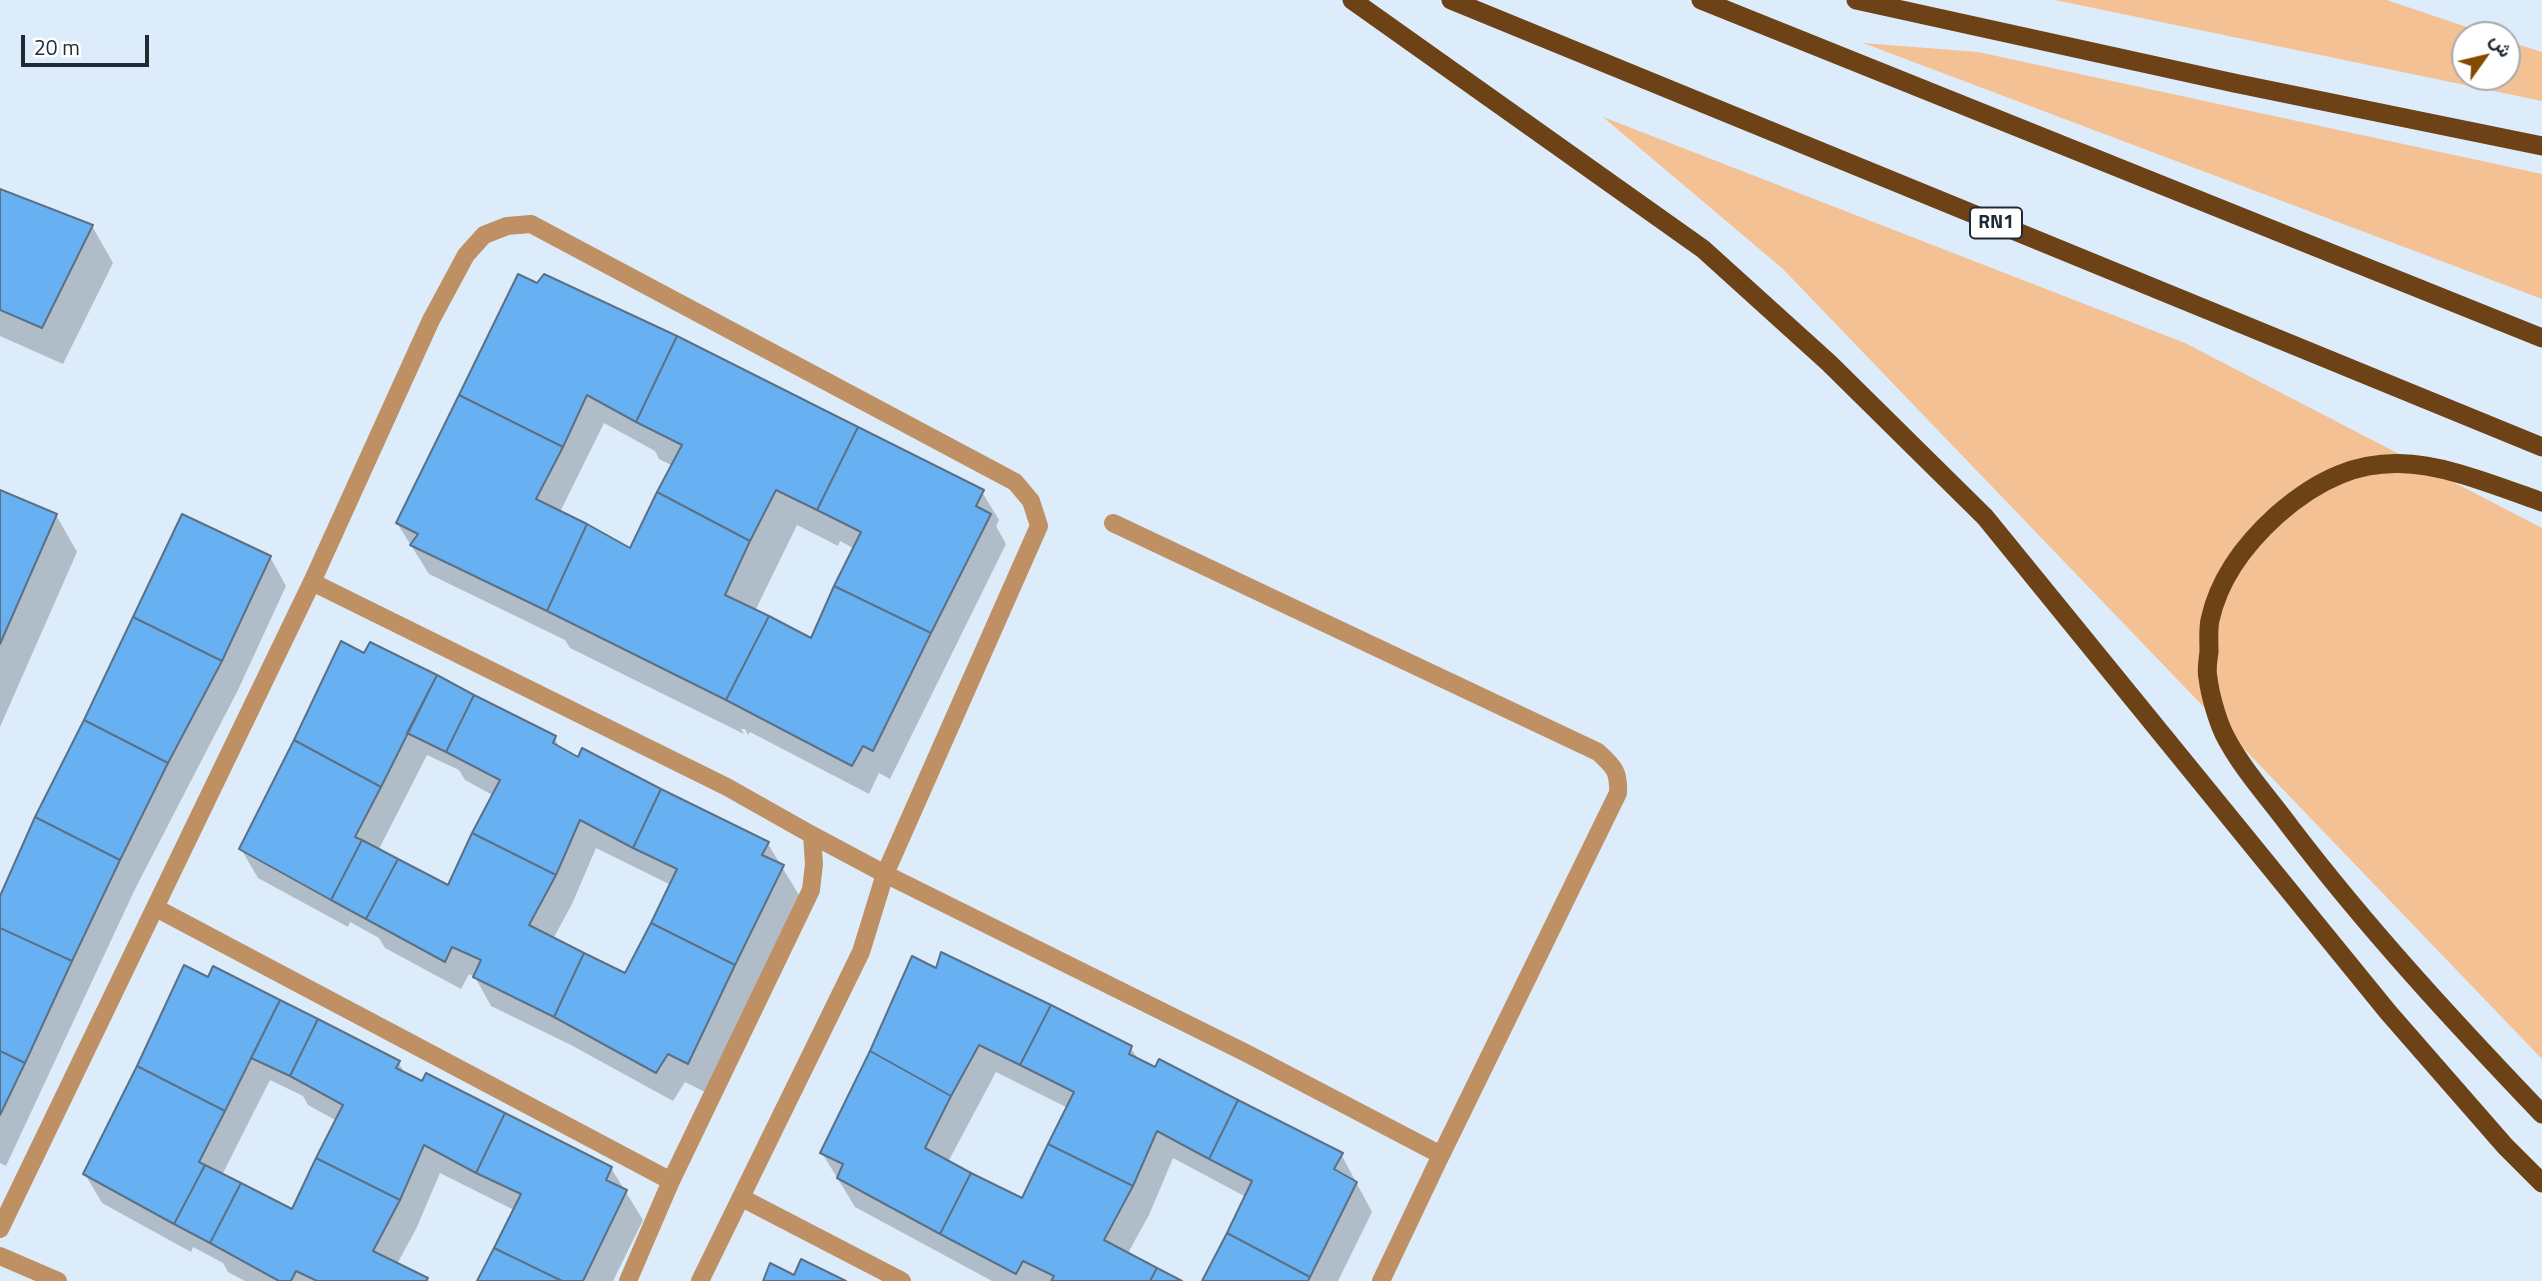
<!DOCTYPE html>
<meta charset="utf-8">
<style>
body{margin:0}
#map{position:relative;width:2542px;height:1281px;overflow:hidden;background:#ddecfa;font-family:"Titillium Web",Vazirmatn,sans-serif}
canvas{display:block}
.north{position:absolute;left:2451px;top:21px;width:70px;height:70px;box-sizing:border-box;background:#fff;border:2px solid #a6aaad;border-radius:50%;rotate:56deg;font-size:19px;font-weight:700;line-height:28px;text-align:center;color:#202a32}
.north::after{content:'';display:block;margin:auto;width:24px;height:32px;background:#844b00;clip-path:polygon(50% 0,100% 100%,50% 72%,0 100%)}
.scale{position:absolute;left:21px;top:35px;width:128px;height:32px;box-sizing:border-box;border:4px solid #202a32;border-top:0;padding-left:9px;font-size:21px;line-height:24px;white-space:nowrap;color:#202a32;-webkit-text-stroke:5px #fff;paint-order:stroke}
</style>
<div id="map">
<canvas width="2542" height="1281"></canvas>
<div class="north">ش</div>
<div class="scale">20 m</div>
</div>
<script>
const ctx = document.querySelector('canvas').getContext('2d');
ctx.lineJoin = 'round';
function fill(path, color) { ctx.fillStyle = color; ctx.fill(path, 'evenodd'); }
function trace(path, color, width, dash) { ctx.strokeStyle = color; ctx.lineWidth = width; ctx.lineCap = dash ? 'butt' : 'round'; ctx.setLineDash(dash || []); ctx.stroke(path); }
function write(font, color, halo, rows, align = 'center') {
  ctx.font = font + ' "Titillium Web",sans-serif'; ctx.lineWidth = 7; ctx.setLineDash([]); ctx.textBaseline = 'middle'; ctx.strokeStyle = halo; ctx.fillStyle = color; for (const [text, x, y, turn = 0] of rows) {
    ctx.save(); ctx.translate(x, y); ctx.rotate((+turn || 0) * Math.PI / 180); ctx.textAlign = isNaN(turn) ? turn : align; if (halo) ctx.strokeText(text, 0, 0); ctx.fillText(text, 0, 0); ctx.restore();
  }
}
fill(new Path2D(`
 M2055,0H2387L2490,35H2465V77H2507V41L2542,52V101Z
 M1863,43L1978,52L2542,174V299Z
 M1603,117L2185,343L2542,528V1059L1783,269Z`), '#f3c194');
fill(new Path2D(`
 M0,191L92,226L113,263L63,364L0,336Z
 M519,276L982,492L999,520L996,526L1006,544L890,779L879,773L869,794L750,732L748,735L745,729H741L744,734L570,648L565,640L429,574L397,523ZM604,423L655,451L659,459L673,466L631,550L560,512ZM797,525L838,546L840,541L855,549L811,640L755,611Z
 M0,492L56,515L77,552L0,727Z
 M270,557L286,586L238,690L135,889L6,1166L0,1163V899Z
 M365,655L554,737L561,750L768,844L799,895L705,1092L685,1082L673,1101L571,1045L491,1006L475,977L469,974L461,989L385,948L379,938L350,922L348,927L258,878L241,849ZM427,755L459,770L465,780L494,796L449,887L378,851ZM596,848L671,885L625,975L553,939L572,904Z
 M913,959L1131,1048L1139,1061L1341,1154L1372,1212L1338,1281H1204L1246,1197L1173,1158L1149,1215L1128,1253L1179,1281H992L855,1207L822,1153L871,1052ZM996,1072L1068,1108L1023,1201L948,1162Z
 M185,967L398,1062L406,1075L611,1168L643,1220L613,1281H479L514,1210L440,1173L416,1229L397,1264L430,1281H245L228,1272L223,1263L193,1247L191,1252L102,1203L85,1174ZM270,1080L303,1096L308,1105L337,1121L293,1212L222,1175Z`), '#0003');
const building = new Path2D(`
 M0,189L93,225L42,328L0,310Z
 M518,274L537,283L544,274L677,336L636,422L587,395L563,447L459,395Z
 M677,336L858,427L817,510L776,490L750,541L657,492L682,445L636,422Z
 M459,395L563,447L536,499L587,524L547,611L410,545L418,534L396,523Z
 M858,427L984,490L976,506L991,514L931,633L834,586L861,532L817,510Z
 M0,490L57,514L0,644Z
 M657,492L750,541L725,595L769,616L726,700L547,611L587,524L630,548Z
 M182,514L271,556L222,661L133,617Z
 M834,586L931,633L873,751L863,746L852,766L726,700L769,616L811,638Z
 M133,617L222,661L168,763L84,720Z
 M341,641L364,653L370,642L437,675L381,787L294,740Z
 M437,675L474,695L446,752L407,733Z
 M474,695L556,736L553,743L578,757L582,748L661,789L633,848L580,820L556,875L472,833L500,780L446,752Z
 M84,720L168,763L120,860L35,817Z
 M294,740L381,787L355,837L362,840L331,900L239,849Z
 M661,789L769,842L762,855L784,865L735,965L651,923L677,869L633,848Z
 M35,817L120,860L72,961L0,928V896Z
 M472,833L556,875L529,925L584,953L554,1017L473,977L481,960L452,947L445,962L366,919L398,859L448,885Z
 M362,840L398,859L366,919L331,900Z
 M651,923L735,965L688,1064L668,1054L656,1073L554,1017L584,953L625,973Z
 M0,928L72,961L25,1063L0,1051Z
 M941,952L1051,1005L1020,1065L979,1045L951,1096L870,1051L912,956L936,968Z
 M184,965L208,977L213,966L280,1000L225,1111L137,1066Z
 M280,1000L318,1019L290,1076L251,1058Z
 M1051,1005L1132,1046L1129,1054L1155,1067L1159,1059L1238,1100L1209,1159L1157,1131L1133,1186L1048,1144L1074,1092L1020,1065Z
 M318,1019L400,1061L396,1068L422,1081L426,1073L505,1113L476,1173L424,1145L400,1200L316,1158L343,1105L290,1076Z
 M0,1051L25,1063L0,1115Z
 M870,1051L951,1096L925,1148L971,1173L940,1234L837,1178L843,1164L820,1153Z
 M137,1066L225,1111L199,1162L205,1165L174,1224L83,1174Z
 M1238,1100L1343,1153L1334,1169L1357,1182L1310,1277L1227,1233L1252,1181L1209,1159Z
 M505,1113L612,1167L606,1180L627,1190L583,1281H562L494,1248L521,1194L476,1173Z
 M1048,1144L1133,1186L1104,1240L1157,1268L1150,1281H1051L1054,1276L1023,1261L1016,1274L940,1234L971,1173L1022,1198Z
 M316,1158L400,1200L373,1251L428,1278L426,1281H317L296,1271L291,1281H279L210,1243L241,1183L292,1209Z
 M205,1165L241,1183L210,1243L174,1224Z
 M1227,1233L1310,1277L1308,1281H1202Z
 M494,1248L562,1281H477Z
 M801,1259L846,1281H763L770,1263L794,1275Z
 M1157,1268L1182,1281H1150Z`);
fill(building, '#67b1f3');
trace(building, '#5b7085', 2);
trace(new Path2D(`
 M1113,523L1598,752C1614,767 1619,771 1618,793L1441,1155
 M312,582L727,787L812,835L814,864L811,890L671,1181L628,1281
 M812,835L885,874L1248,1054L1441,1155L1381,1281
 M156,908L671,1181
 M742,1198L902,1281
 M0,1229L312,582L431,320L466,255L484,235L507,226L531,224L1015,482L1031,501L1039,526L885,874L861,952L700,1281
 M0,1256L58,1281`), '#be9064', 18);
trace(new Path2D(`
 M1352,0L1703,249L1829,363L1985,517L2388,1012L2505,1146L2542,1183
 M1451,0L2542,447
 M1701,0L2542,338
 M1856,0L2234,83L2542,146
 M2542,502C2439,465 2370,433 2277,515C2246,543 2219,578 2210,620C2208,630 2209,642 2209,652C2208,660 2206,670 2208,678C2210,695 2217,719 2224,734C2241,768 2269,798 2291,828C2368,929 2455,1023 2542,1114`), '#6d4216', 19);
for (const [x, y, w] of [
 [1996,223,52]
]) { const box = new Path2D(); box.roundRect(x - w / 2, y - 15.5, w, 31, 5); ctx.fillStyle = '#fff'; ctx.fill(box); trace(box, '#202a32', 2); }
write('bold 19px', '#202a32', null, [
 ["RN1",1996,223]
]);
</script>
